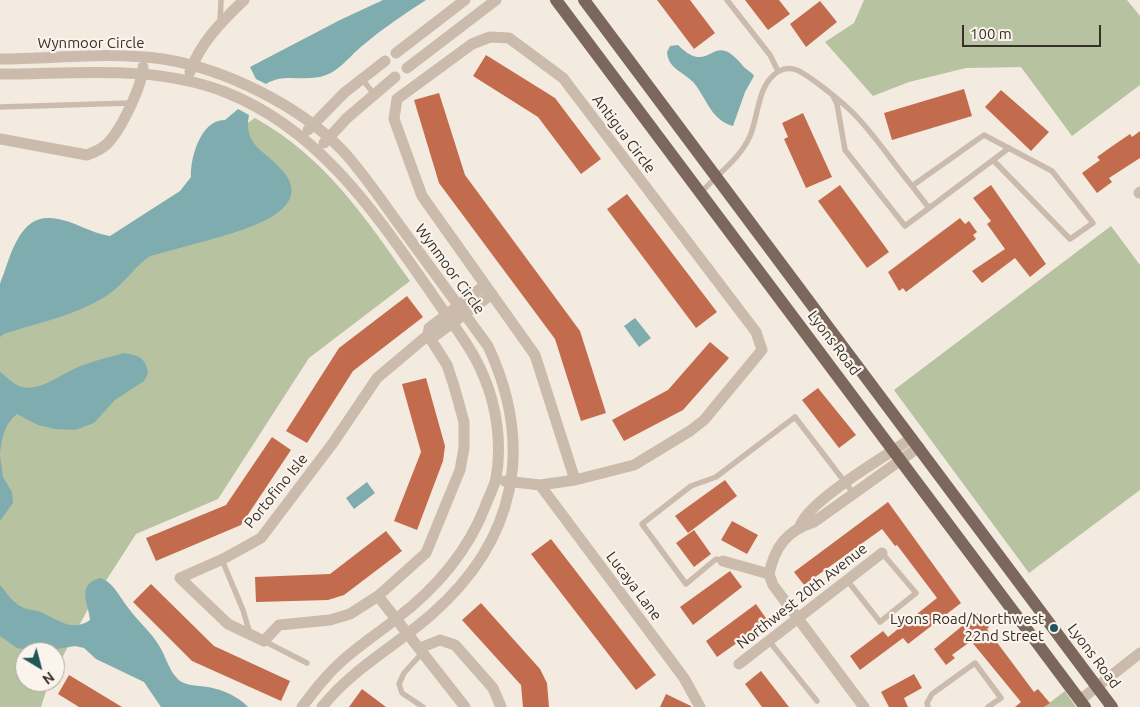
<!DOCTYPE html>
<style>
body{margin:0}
#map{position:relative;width:1140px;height:707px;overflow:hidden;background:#f3eae0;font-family:Ubuntu,sans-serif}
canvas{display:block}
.north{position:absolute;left:15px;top:642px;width:50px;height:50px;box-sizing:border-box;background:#faf4ec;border:1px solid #ada59e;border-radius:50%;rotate:143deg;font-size:14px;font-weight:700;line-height:20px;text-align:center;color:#392f2a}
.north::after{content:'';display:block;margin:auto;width:18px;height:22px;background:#20555a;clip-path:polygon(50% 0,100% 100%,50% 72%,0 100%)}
.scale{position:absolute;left:962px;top:25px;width:139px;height:22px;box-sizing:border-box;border:2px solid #392f2a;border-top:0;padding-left:6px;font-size:15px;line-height:18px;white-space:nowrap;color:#392f2a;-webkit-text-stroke:4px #faf4ec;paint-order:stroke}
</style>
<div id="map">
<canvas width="1140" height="707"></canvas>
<div class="north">N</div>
<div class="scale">100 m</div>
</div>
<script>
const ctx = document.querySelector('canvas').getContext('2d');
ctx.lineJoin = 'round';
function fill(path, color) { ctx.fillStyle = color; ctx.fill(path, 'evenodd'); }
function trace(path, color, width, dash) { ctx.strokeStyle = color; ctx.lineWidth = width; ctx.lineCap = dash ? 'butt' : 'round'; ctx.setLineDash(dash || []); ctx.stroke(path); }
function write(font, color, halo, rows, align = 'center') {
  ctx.font = font + ' Ubuntu,sans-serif'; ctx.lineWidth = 4.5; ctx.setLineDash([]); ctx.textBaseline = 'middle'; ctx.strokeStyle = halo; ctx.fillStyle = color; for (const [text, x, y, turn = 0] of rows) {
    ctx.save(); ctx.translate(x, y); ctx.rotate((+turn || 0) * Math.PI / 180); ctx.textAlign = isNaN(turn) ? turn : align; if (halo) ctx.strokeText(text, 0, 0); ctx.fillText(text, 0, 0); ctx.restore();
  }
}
fill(new Path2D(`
 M864,0H1127L1140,16V85L1072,136L1021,67L966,68L909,82L873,96L825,42L854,23Z
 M255,118C326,158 364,216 410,281L309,358L218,499L136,534L89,607L55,671V652H25V682H49L41,707H0V310L120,256L239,129Z
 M1111,226L1140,265V490L1029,573L894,390Z
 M1065,691L1076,707H1044Z`), '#b6c2a0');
fill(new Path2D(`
 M383,0H426C404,14 382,29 362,46C352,54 339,71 326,75C306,83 284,72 266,84L256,79L250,67L340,20Z
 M678,45C712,79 711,26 743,66C746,70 751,71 754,76L745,92L733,126C711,120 707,99 694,83C684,72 668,69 667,52L670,46Z
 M238,109L249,115C243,145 264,150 281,169C321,212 236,232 209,240C189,245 170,251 150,256C135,266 127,280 113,291C83,314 40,322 4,334L0,337C0,320 0,301 0,284C1,279 4,274 5,270C12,250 22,217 49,218C70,218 89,233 110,236L180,191L191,177C190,158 201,119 225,120Z
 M635,318L651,338L639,347L624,326Z
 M124,353C140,356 145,357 148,373L144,381L115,400L94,423L75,430L55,429L38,425L17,414C4,424 1,440 0,455V372C6,376 15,386 22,387C42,391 59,375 76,368C91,361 108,358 124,353Z
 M0,456L3,477L12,492L13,503L0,521Z
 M367,482L375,493L354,509L346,498Z
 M101,578C115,584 120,598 129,609C138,621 150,631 158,644C165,654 168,668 176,677C184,687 197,685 208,687C223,690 238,696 248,707H161L144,682L96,659L84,648L75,646L39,652L17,648L0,636V585C6,592 13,603 22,607C27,610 35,610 40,612C58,619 72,633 90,620C89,604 75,584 101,578Z`), '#7facaf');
fill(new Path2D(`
 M657,0H690L715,33L694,49Z
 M745,0H779L790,14L768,30Z
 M820,1L837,22L806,47L790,24Z
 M486,55L555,98L601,159L581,174L538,117L473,76Z
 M964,89L972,116L892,140L884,113Z
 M1001,90L1049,132L1031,151L985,107Z
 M439,93L465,175L580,331L606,413L581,421L555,339L439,183L414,100Z
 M803,113L832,177L806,188L784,139L788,137L782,123Z
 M1140,131V158L1109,178L1112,182L1097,193L1082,173L1100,160L1097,157L1111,147L1130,134L1132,137Z
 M840,185L889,252L867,268L818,201Z
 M991,185L1046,264L1030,277L1015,258L982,283L972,271L1005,249L987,224L991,221L973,198Z
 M627,194L717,312L696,328L607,209Z
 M960,218L965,224L969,221L977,232L973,235L976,239L906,292L903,288L899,291L888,272Z
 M407,296L423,317L353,371L307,443L286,431L339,348Z
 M710,342L729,358L683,410L624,441L612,420L668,390Z
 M426,378L445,446L443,461L417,530L394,521L421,452L402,384Z
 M818,388L856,435L839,448L802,400Z
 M272,437L291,450L241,525L156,561L146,538L226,505Z
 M725,480L737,496L688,533L675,516Z
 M888,502L961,603L908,644L903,638L860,670L850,656L883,631L888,637L937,598L897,545L895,546L882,529L804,585L794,572Z
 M732,521L758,535L747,554L721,540Z
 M694,530L711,554L694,567L676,543Z
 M386,531L402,551L344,595L328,600L256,602L255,577L330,574Z
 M551,539L656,675L636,690L531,554Z
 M730,571L742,587L693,625L680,607Z
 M151,584L214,646L290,681L281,701L192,661L133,602Z
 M481,603L540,669L547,683L549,707H523L521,685L462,620Z
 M756,604L768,621L717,657L706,641Z
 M978,613L989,627L987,629L1034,692L1038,689L1050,703L1044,707H1015L1021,702L971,641L952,655L955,658L946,665L934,649Z
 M761,671L789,707H762L745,684Z
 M914,674L922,688L904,698L908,707H889L881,692Z
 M69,675L122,707H79L58,694Z
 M362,689L386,707H349Z
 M666,694L691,706V707H660Z`), '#c36c4d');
trace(new Path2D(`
 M727,0L770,55L778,71
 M220,23L221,0
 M362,79L374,94
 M0,107L131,103
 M993,160L1009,148
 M912,186L929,208
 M701,193C717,174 740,159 750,136C759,115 757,84 779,71C785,68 791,68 797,70C810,76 838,99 849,109C870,128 893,163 912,186L984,135L1052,171L1093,223L1070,239L993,160L905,226L845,150L837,104L834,98
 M222,560L243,610L250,634
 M723,561L716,559L686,584L642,524L691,486L716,477L795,417L854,494
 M847,580L880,622L916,593L882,553
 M264,641L307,663
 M769,641L817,701
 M423,707L402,693L399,684L404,673L423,652
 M928,707L927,703L932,694L975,663L1001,698L988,707`), '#cbbbac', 5.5);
trace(new Path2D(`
 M490,37L509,38L563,78L756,332L762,350L704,420L690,431L634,465L575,480L535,355L422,196L394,119L397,99L472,44Z
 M396,53L465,0
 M0,59C55,59 108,51 163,59C225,69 299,105 343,151C365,175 383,203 403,230C431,268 459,307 488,346C535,447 516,540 432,614C396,646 353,668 322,707
 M407,68L496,0
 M190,72C200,43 222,21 244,0
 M0,74C76,74 152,64 225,92C320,129 376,214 432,294C450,321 472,347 484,377C497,407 502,446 496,478C494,488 488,498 485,507C467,553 434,590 396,619C378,633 360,645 343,660C327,674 315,690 302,707
 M308,130L344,93L385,61
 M0,139L87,155C95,152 102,149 108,143C122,128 142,86 143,67
 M324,143L347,118L395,77
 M1139,193L1140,192
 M485,285L429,328L428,335L447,365L454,386L464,422V448L460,470L426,553L378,596L350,614L330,620L279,625L264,641L228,624L180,578L223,559L261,538L333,443L377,378L428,335H436L492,294
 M505,481L540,485L575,480
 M540,485L684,678L700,707
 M800,526C809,500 886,456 912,438
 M723,561L769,574
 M769,574C775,547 786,531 814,522L919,447
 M769,574L773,585L864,707
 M378,596L465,707
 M420,648L440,640L455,645L493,688L501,707
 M739,664L882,553
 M1080,700L1140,653`), '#cbbbac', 11);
trace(new Path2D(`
 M556,0L1085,707
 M584,0L1112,707`), '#7b675c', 12);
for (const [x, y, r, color] of [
 [1054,628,5,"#20555a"]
]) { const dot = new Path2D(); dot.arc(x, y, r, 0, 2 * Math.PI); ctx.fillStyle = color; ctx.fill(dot); trace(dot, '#faf4ec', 2); }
write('15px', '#392f2a', '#faf4ec', [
 ["Wynmoor Circle",91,43],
 ["Antigua Circle",624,134,53],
 ["Wynmoor Circle",450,269,54],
 ["Lyons Road",834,343,53],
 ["Portofino Isle",276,491,-51],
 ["Lucaya Lane",634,586,53],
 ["Northwest 20th Avenue",802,596,-38],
 ["Lyons Road",1094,656,53]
]);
write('15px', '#392f2a', '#faf4ec', [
 ["Lyons Road/Northwest",1044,619],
 ["22nd Street",1044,636]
], 'right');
</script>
